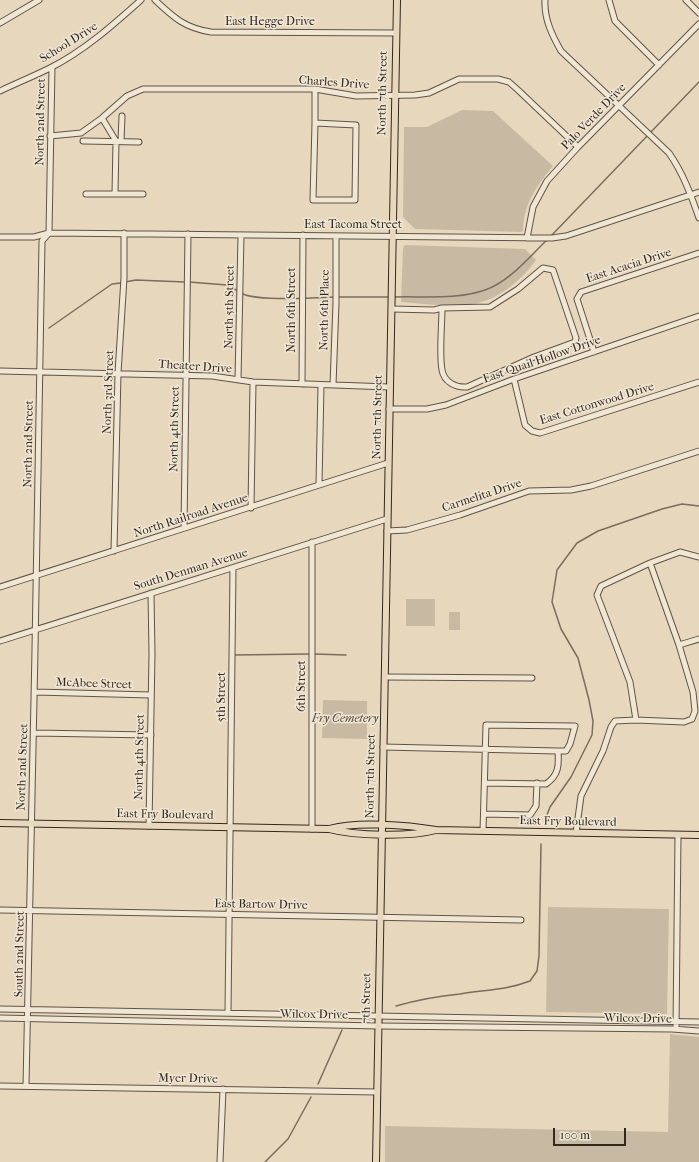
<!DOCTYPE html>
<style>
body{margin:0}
#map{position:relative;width:699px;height:1162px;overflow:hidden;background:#e7d8bd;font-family:"IM FELL French Canon",serif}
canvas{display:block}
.scale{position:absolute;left:553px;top:1128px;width:73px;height:18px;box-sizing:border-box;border:2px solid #33271f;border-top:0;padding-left:5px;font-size:12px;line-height:14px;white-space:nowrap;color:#33271f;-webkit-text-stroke:3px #efe6d4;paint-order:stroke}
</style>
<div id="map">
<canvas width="699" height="1162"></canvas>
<div class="scale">100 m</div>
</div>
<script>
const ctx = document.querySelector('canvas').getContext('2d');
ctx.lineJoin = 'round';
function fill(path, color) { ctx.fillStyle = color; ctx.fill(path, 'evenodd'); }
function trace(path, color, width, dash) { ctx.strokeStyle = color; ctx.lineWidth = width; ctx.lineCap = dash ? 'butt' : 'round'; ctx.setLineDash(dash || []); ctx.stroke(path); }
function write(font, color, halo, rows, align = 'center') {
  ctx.font = font + ' "IM FELL French Canon",serif'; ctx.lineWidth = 3; ctx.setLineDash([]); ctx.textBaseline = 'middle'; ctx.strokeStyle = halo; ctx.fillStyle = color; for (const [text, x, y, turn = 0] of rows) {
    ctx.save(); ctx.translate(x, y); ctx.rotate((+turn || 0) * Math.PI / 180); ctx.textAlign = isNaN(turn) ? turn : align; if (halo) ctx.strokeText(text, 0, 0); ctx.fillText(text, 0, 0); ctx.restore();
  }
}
fill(new Path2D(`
 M462,110L493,111L553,166C537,185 523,205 523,231L521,232L415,229L403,217L404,127H427Z
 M405,245L525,249L536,260C522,280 497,301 472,304C449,307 424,304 401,302L403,248Z
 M406,599H435V626H406Z
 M449,612H460V630H449Z
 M323,700L367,701V739L322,738Z
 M548,907L669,909L667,1014L546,1012Z
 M670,1034L699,1037V1162H385V1126L668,1132Z`), '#c8baa2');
trace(new Path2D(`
 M551,236L699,82
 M125,282L136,280L185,282
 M189,282L227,285L238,291
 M241,293C255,302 314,298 334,297
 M338,297H390
 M394,297C423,296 457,300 485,290C509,282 529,257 547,240
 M49,328L112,284L121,283
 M314,654L346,655
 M234,655L310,654
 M545,820L550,807L571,777L592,735L593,721L589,700L578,658L561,629L552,602L557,570L577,543L598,531L662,509L682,504L699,506
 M396,1006C417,1000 439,996 460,994C484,990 507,990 530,981L537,971L539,956L541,844
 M318,1084L342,1030
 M265,1162L288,1139L311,1097`), '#7a6d5d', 1.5);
const minor = new Path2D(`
 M155,0C174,18 185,28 211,32L396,33
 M545,0C544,19 552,35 561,51L669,153C683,173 691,195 699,218
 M609,0L615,21L659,65
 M686,0L699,13
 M0,23L39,0
 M0,91C17,83 34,76 50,68C84,51 113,25 141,0
 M102,118L116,141L115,194
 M315,123L356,125L355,200H313Z
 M315,123V89
 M50,136L81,133L102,118L127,96L143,89H315L356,96L415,95L429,93L459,79H498L509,82L518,90L578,147
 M83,141L139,142
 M121,141L122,116
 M86,194H143
 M0,237H34L49,233L552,238L566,236L699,192
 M527,238L533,207L547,181L578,147L699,24
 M392,309L434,310L442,308L490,307L518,289L543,268L553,270L576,338L575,342L534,357L467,387C456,388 444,382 442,370C439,354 442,325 442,308
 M594,352L577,299L581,292L699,253
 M0,371L212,376L253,382L389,387
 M514,379L525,425L532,431L540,433L699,382
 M238,380L241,235
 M302,384L303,235
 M333,385L336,303V236
 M389,409H427L446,405L514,379L699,316
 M319,484L321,385
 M251,508L253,382
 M184,528L188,234
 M387,531L407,530L460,515L529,491L571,490L591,486L699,451
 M114,551L118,373L124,278V233
 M0,587L388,463
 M0,641L387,519
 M679,645L699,639
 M385,677L532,678
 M35,692L151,695
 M636,720L630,682L597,595L601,586L650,563L680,552L699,557
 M35,733L151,735
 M383,747L558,751H566L570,744L575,726L486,725C485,760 484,796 483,831
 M485,783L546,784C559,775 559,765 558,751
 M484,814L530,815L536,806L537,783
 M149,826L152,654L151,593
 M312,829V542
 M576,833L581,796L603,751L611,727L615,721L636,720L684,722L692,719L695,711L693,692L679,645L650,563
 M0,910L521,920
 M0,1009L699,1022
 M228,1013L233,568
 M0,1018L378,1026L672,1029L699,1031
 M676,1029L678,835
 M0,1086L377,1092
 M26,1086C33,804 37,523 42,241L49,233L52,67
 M220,1162L223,1089`);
const major = new Path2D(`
 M0,823L329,829C356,836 410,837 436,830
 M329,829C356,821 408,825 436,830L699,835
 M376,1162L397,0`);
trace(minor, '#605346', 7);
trace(major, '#33271f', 8);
trace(minor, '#efe6d4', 5);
trace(major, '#e7d8bd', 6);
write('12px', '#33271f', '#efe6d4', [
 ["East Hegge Drive",270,22],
 ["School Drive",69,43,-32],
 ["Charles Drive",334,83,4],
 ["North 7th Street",383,93,-89],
 ["Palo Verde Drive",594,117,-46],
 ["North 2nd Street",41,122,-89],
 ["East Tacoma Street",353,225],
 ["East Acacia Drive",629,266,-18],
 ["North 5th Street",230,307,-89],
 ["North 6th Street",292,310,-90],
 ["North 6th Place",325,310,-89],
 ["East Quail Hollow Drive",542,360,-19],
 ["Theater Drive",195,367,4],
 ["North 3rd Street",109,392,-88],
 ["East Cottonwood Drive",597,404,-17],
 ["North 7th Street",378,417,-89],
 ["North 4th Street",175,429,-89],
 ["North 2nd Street",29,444,-89],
 ["Carmelita Drive",482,496,-18],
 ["North Railroad Avenue",191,516,-18],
 ["South Denman Avenue",191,570,-17],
 ["McAbee Street",94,684,2],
 ["6th Street",302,686,-90],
 ["5th Street",222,697,-90],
 ["North 4th Street",140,757,-89],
 ["North 2nd Street",23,767,-88],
 ["North 7th Street",371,776,-89],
 ["East Fry Boulevard",165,815,1],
 ["East Fry Boulevard",568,822,1],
 ["East Bartow Drive",261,905,1],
 ["South 2nd Street",20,954,-89],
 ["7th Street",367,998,-89],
 ["Wilcox Drive",314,1015,1],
 ["Wilcox Drive",638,1019,1],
 ["Myer Drive",188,1079,1]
]);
write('italic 12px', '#584c40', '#efe6d4', [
 ["Fry Cemetery",345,719]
]);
</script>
